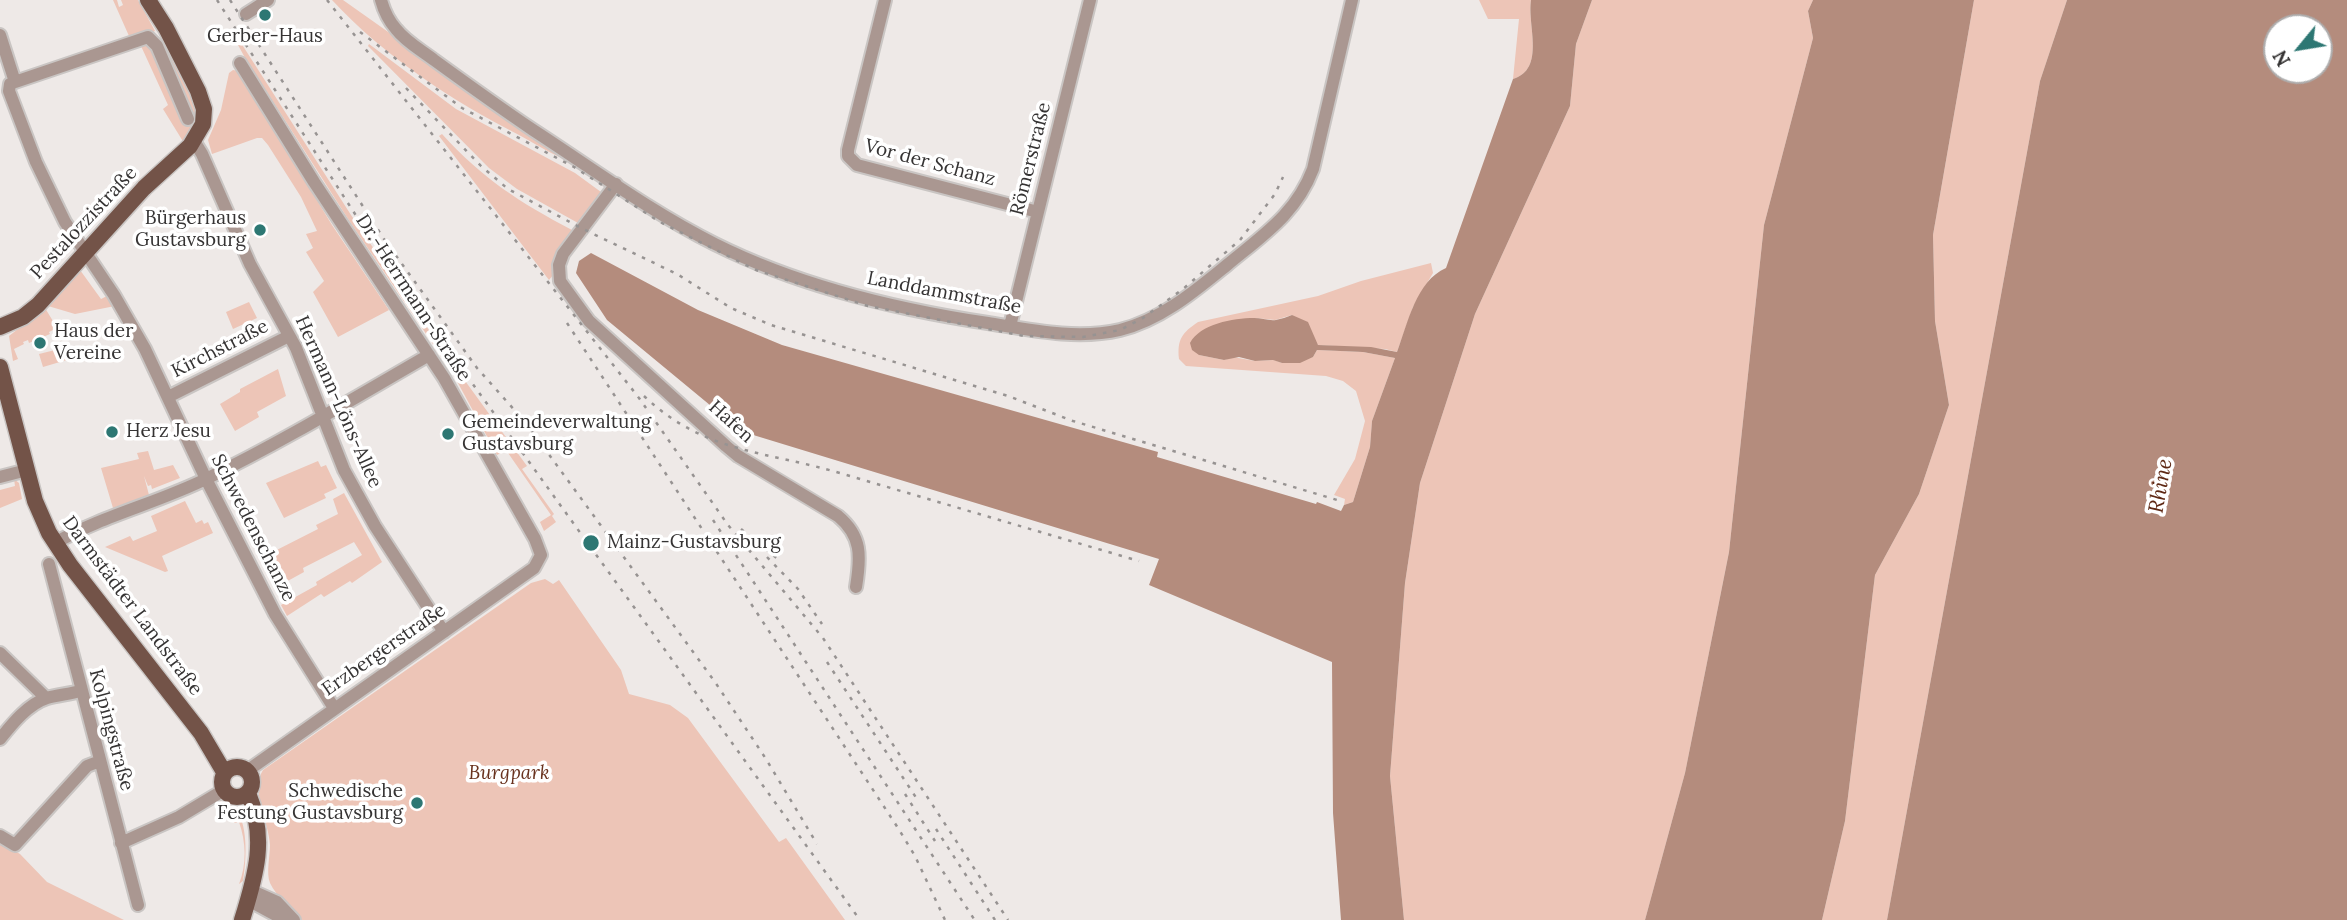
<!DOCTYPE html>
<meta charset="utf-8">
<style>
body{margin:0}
#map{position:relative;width:2347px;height:920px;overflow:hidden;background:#eee9e7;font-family:Lora,serif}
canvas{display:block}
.north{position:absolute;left:2263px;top:14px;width:70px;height:70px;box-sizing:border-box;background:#fff;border:2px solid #aeadad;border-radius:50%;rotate:240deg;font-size:19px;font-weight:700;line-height:28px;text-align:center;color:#353333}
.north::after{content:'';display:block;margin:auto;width:24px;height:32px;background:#2d7773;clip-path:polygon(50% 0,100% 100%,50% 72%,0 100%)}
</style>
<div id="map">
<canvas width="2347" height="920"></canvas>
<div class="north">N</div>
</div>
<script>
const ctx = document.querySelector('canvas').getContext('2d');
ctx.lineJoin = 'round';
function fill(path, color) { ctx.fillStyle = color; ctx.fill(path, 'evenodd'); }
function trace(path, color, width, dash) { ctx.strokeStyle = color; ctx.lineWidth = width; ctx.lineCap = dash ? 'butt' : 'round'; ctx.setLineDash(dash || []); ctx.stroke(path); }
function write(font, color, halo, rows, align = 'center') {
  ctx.font = font + ' Lora,serif'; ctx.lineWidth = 7; ctx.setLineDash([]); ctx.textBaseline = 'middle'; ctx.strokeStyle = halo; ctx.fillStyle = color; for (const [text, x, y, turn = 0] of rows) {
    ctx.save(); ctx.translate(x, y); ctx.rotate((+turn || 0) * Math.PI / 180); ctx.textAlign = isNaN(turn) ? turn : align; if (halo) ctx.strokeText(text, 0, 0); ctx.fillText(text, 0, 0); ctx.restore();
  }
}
fill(new Path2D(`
 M113,0H117L119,7L123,5L121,0H138L155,31L138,38L135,34L129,36Z
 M332,0H343L572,162C554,156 536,144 519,135C451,100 385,57 332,0Z
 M1479,0H1531C1527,25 1546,69 1513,79L1519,19H1488Z
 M1592,0H1813L1808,11L1813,38L1764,225L1729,552L1685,773L1645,920H1404L1390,776L1405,583L1420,483L1475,314L1570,106L1576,44Z
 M1974,0H2067L2040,81L1887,920H1822L1845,821L1875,575L1919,494L1949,405L1935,321L1933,235Z
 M234,32L351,215L439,345L527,466L522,469L554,514L552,516L556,522L544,531L540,522L551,515L506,450L497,455L452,372L350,222L244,56L232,34Z
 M158,36C179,72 213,102 184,143L163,109L168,105L141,46Z
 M369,44L456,109L575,173L601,192L578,223L517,189L489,168L368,46Z
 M233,70L238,71L332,225L389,310L338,337L313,292L324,281L306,252L313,248L306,234L317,231L301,197L268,145L262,138H257L212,154L208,140L221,110L229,73Z
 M442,134C483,179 519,202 572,230L556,253L554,274L549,280L439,136Z
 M1431,263L1433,273L1413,307L1397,352L1385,349L1318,345L1292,315L1275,320L1256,318L1199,355L1224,360L1233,357L1255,361L1274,360L1282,363L1313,357L1317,350L1363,352L1395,358L1372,421L1370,447L1353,502L1344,505L1345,499L1334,495L1355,459L1365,421L1356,391L1343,381L1326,376L1186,366L1179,359C1177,339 1182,333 1198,322L1318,296L1361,281Z
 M80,270L101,299L107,296L115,306L75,314L48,306Z
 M249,302L257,318L233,329L226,312Z
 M45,308L59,331L55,332L53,330L49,332L50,334L29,343L28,340L23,342L24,344L14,349L18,359L13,361L9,336Z
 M67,347L70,359L43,367L39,354Z
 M278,369L286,396L257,412L259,417L235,431L220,404L240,392V389Z
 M148,451L154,470L173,465L180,478L152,489L151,485L148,486L144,476L149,495L113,508L101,468L139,459L137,453Z
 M318,461L321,467L326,465L337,488L324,494L326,498L284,518L266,483Z
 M14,479L19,483L22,499L0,508V490L15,486Z
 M344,493L382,562L352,583L350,581L324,597L321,594L287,616L281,605L317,585L316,582L362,555L354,542L303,568L304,572L275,588L259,559L318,529L316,525L338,514L333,499Z
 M185,501L196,523L202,520L204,524L208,522L213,533L162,556L168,571L165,572L105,547L130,536L133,541L157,531L151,516Z
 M545,579L553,584L559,580L621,670L629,694L670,705L688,718L779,842L786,838L845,920H302C293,908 276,897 270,883C266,873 270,856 270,845C269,822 250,791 263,770L531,583Z
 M219,801L234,805C248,824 247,855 243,881L239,884C247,864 246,842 239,822L234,823L235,818L225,814Z
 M0,842L20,854L47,882L124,920H0Z`), '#edc5b7');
fill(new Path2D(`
 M1531,0H1592L1576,44L1570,106L1475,314L1420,483L1405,583L1390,776L1404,920H1341L1333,813L1332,662L1149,585L1159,559L750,434L728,420L607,320L576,273L579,261L591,253L698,310L782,345L1158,452L1157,457L1316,504L1317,502L1341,511L1344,505L1353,502L1370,447L1372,421L1395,358L1363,352L1317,350L1313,357L1300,363H1282L1273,360L1255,361L1239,357L1224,360L1199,355L1192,350L1190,343C1200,324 1233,318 1254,318C1261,318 1269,321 1276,320C1281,319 1287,317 1292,315L1308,322L1318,345L1371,347L1397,352C1408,323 1416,281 1446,268L1513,79C1546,69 1527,25 1531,0Z
 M1813,0H1974L1933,235L1935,321L1949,405L1919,494L1875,575L1845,821L1822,920H1645L1685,773L1729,552L1764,225L1813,38L1808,11Z
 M2067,0H2347V920H1887L2040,81ZM2277,28H2319V70H2277Z`), '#b48c7d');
const minor = new Path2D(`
 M381,0C384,11 388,20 396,29C406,42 421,50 434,60C467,84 499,107 533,130C593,169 651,212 715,244C799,286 895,309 988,323C1031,330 1077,340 1120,330C1161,320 1195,291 1227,265C1263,235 1296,214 1313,169L1352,0
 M885,0L848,150V156L857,165L1038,212
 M246,14L268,0
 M0,35L15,82L10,84L9,91L36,162L65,222L114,295L145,349L206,479L275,614L334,708
 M240,63L314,182L444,378L535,539L541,555L534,568L247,771
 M15,82L148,37L157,46L188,119
 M194,141L202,154L250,264L296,348L344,470L375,526L444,632
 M616,184L563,254L559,265L560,281L589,321L726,446L738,456L838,516C862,536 861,556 856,587
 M1010,326L1090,0
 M168,397L289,336
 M0,477L27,470
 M55,543C104,515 158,503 208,478C284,441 356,397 429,355
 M49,564L138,905
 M0,653L46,698
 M0,739C12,724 28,704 47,698C57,695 70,694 80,691
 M0,836L15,845L87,766L100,761
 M121,843L179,817L224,790
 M250,890L277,902L294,920
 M248,900L285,920`);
const major = new Path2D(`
 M0,327L23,317L38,305L144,188L190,146L203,124L204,109L198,91L166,28L148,0
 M0,367L35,501L49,533L70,565L201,733L224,772
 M222 782a15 15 0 1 1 30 0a15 15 0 1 1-30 0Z
 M242,920C256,875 267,838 248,793`);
trace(minor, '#c9c5c3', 16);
trace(major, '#c9c5c3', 19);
trace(minor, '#aa9791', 12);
trace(major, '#735348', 16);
trace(new Path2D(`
 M217,0L375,245L441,340L860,920
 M230,0L384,239L477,368L526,423L715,682L766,759L817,844
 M327,0L639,398L728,525L823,638L1008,920
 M360,32L462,108L574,167L660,222L756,270L868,306L1024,336L1083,337L1120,330L1143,318L1183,289L1240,240L1275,194L1283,177
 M406,88L481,166L508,189L581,228L677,274L731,308L771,325L1008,396L1073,421L1337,500
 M567,323L898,828L915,856L945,920
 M644,396C705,454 768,451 843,474C942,503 1040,532 1139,561
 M713,520L974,919
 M741,529L779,560
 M767,557L798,589L822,624
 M827,662L917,799
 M905,794L935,841
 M936,829L995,920`), '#979392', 2.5, [3.5, 7]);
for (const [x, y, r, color] of [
 [265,15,7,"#2d7773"],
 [260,230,7,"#2d7773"],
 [40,343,7,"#2d7773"],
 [112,432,7,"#2d7773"],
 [448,434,7,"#2d7773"],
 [591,543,9,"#2d7773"],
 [417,803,7,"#2d7773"]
]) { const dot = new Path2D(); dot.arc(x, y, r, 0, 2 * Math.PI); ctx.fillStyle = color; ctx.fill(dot); trace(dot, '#fff', 2.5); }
write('19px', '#353333', '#fff', [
 ["Gerber-Haus",265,37,"center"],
 ["Bürgerhaus",246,219,"right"],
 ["Gustavsburg",246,241,"right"],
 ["Haus der",54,332],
 ["Vereine",54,354],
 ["Gemeindeverwaltung",462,423],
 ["Gustavsburg",462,445],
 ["Herz Jesu",126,432],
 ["Mainz-Gustavsburg",607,543],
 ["Schwedische",403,792,"right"],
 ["Festung Gustavsburg",403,814,"right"]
], 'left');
write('19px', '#353333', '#fff', [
 ["Römerstraße",1031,159,-76],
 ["Vor der Schanz",930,163,15],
 ["Pestalozzistraße",84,223,-47],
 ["Landdammstraße",944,293,11],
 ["Dr.-Herrmann-Straße",413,298,57],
 ["Kirchstraße",220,349,-27],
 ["Hermann-Löns-Allee",338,402,66],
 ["Hafen",731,422,42],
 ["Schwedenschanze",253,528,63],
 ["Darmstädter Landstraße",132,606,53],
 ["Erzbergerstraße",384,650,-35],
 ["Kolpingstraße",111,730,75]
]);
write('italic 19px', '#69321e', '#fff', [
 ["Burgpark",509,774]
]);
write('italic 21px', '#5e2814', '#fff', [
 ["Rhine",2161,486,-80]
]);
</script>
